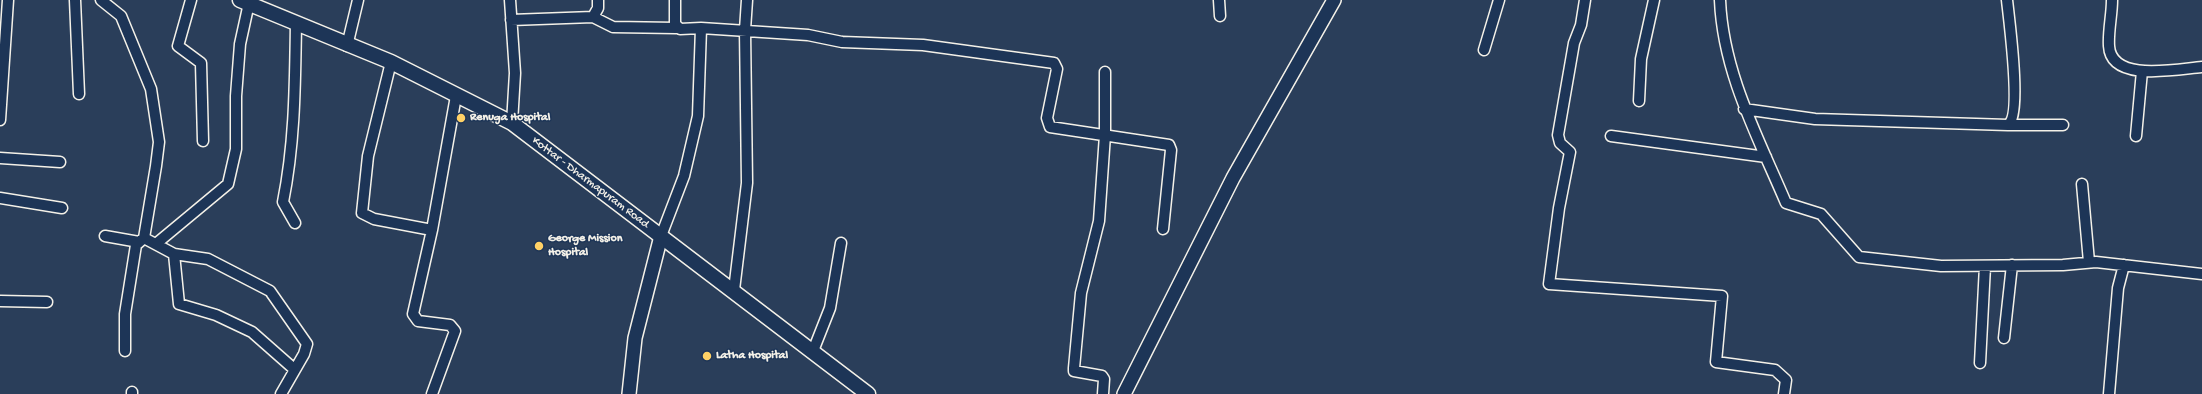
<!DOCTYPE html>
<style>
body{margin:0}
canvas{display:block;background:#2a3e5a}
</style>
<canvas width="2202" height="394"></canvas>
<script>
const ctx = document.querySelector('canvas').getContext('2d');
ctx.lineJoin = 'round';
function trace(path, color, width, dash) { ctx.strokeStyle = color; ctx.lineWidth = width; ctx.lineCap = dash ? 'butt' : 'round'; ctx.setLineDash(dash || []); ctx.stroke(path); }
function write(font, color, halo, rows, align = 'center') {
  ctx.font = font + ' "Gochi Hand",sans-serif'; ctx.lineWidth = 3; ctx.setLineDash([]); ctx.textBaseline = 'middle'; ctx.strokeStyle = halo; ctx.fillStyle = color; for (const [text, x, y, turn = 0] of rows) {
    ctx.save(); ctx.translate(x, y); ctx.rotate((+turn || 0) * Math.PI / 180); ctx.textAlign = isNaN(turn) ? turn : align; if (halo) ctx.strokeText(text, 0, 0); ctx.fillText(text, 0, 0); ctx.restore();
  }
}
const minor = new Path2D(`
 M75,0L79,94
 M101,0L121,16L151,89L159,142L156,166L144,238L174,254
 M191,0L178,46L201,63L203,141
 M510,0L515,73L512,123
 M675,0V24L680,29L701,28L808,35L842,42L923,45L1054,63L1057,69L1047,118L1050,127L1169,145L1171,150L1163,229
 M1219,0L1220,16
 M1585,0L1581,25L1574,43L1558,135L1560,143L1570,152L1559,208L1549,284L1722,296L1716,362L1775,370L1786,380L1784,394
 M1720,0C1723,73 1758,137 1786,203L1821,214L1859,257L1941,266L2063,265L2096,262L2202,274
 M2112,0C2112,15 2108,31 2109,46C2111,83 2177,69 2202,67
 M593,17L613,27L676,28
 M511,20L593,17L598,8V0
 M347,46L358,0
 M1484,50L1499,0
 M391,62L368,156L362,213L374,219L432,230
 M1639,101L1641,59L1654,0
 M1744,109L1815,119L2008,125C2022,115 2009,19 2007,0
 M0,120L8,0
 M2008,125H2063
 M1611,136L1766,157
 M2136,136L2142,71
 M0,158L60,162
 M2082,184L2089,262
 M0,198L62,208
 M295,223L283,202C295,142 295,84 296,23
 M105,236L139,242
 M661,236L684,176L698,116L701,28
 M157,243L228,184L236,149V96L240,44L249,3
 M734,290L747,183L745,30L747,0
 M0,301L47,302
 M2004,338L2012,265
 M125,351V314L136,245L144,238
 M813,351L830,308L841,243
 M1980,363L1985,266
 M132,394V392
 M281,394L304,354L307,344L270,291L208,259L174,254L179,304L216,315L252,332L294,369
 M432,394L455,331L450,325L418,321L413,314L432,230L456,96
 M1103,394L1104,379L1102,376L1074,371V368L1081,293L1099,221L1105,135V72
 M2109,394L2118,288L2124,265`);
const tertiary = new Path2D(`
 M629,394L635,338L661,236
 M1124,394L1233,178L1334,0`);
const secondary = new Path2D(`
 M240,0L391,62L512,123L868,394`);
trace(minor, '#f4f1e8', 13);
trace(tertiary, '#f4f1e8', 16);
trace(secondary, '#f4f1e8', 17);
trace(minor, '#1d3557', 10);
trace(tertiary, '#1d3557', 13);
trace(secondary, '#1d3557', 14);
for (const [x, y, r, color] of [
 [461,118,5,"#ffd166"],
 [539,246,5,"#ffd166"],
 [707,356,5,"#ffd166"]
]) { const dot = new Path2D(); dot.arc(x, y, r, 0, 2 * Math.PI); ctx.fillStyle = color; ctx.fill(dot); trace(dot, '#1d3557', 1.5); }
write('bold 12px', '#f4f1e8', '#1d3557', [
 ["Renuga Hospital",470,118],
 ["George Mission",548,239],
 ["Hospital",548,253],
 ["Latha Hospital",716,356]
], 'left');
write('12px', '#f4f1e8', '#1d3557', [
 ["Kottar - Dharmapuram Road",590,183,37]
]);
</script>
